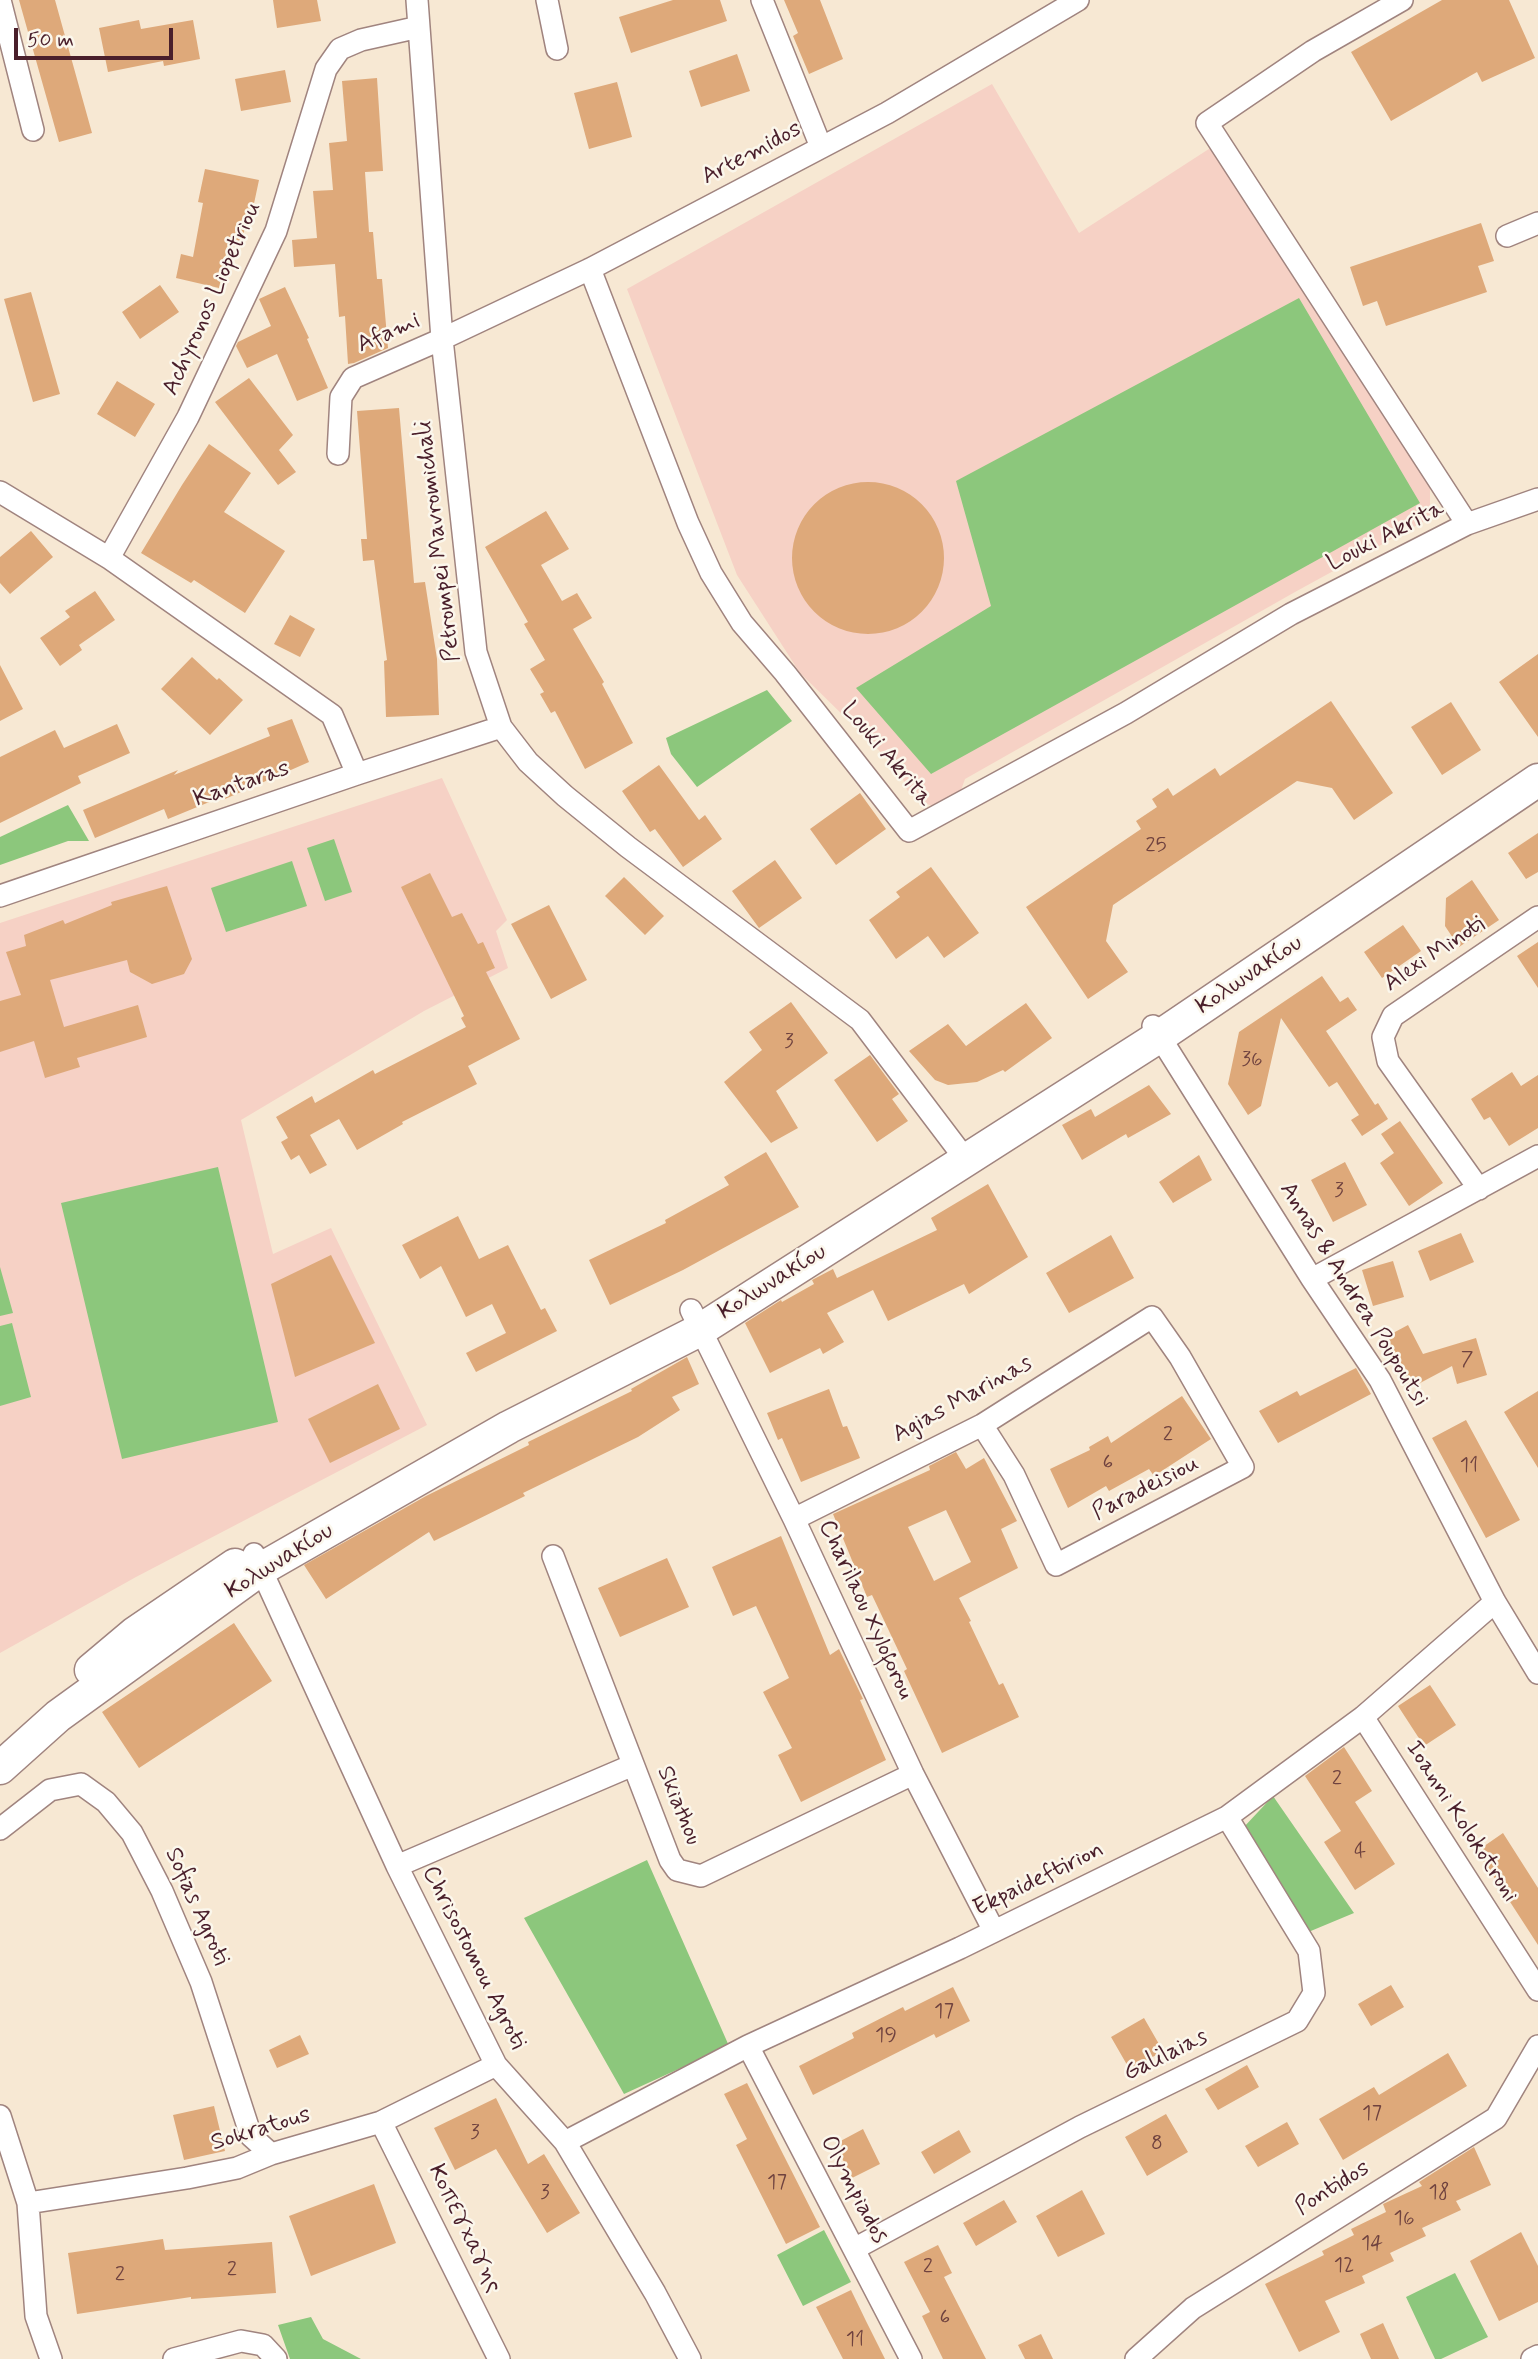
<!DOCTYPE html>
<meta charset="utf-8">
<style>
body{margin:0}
#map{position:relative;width:1538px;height:2359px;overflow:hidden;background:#f7e8d3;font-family:Mynerve,sans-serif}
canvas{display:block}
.scale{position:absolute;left:14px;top:28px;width:159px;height:32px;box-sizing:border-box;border:4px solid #4a1f2b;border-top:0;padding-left:9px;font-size:21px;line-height:24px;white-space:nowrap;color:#4a1f2b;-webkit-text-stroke:5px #fbf7ec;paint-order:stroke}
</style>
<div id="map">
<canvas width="1538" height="2359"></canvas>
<div class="scale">50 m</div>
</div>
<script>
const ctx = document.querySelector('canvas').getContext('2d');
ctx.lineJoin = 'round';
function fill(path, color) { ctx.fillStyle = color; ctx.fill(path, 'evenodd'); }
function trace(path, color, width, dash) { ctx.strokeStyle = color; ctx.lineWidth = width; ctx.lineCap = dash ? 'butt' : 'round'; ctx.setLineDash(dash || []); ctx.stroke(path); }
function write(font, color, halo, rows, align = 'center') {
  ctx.font = font + ' Mynerve,sans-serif'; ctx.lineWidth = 5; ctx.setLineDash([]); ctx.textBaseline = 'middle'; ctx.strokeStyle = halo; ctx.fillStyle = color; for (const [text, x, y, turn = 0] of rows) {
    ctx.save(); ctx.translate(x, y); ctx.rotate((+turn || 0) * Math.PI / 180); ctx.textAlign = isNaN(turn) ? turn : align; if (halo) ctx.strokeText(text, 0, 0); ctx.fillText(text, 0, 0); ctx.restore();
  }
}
fill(new Path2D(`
 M992,84L1079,233L1215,145L1430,486V518L1295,592L965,779L960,793L937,807L923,803L907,790L900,771L800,673L737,575L627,289Z
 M442,778L507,920L496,931L508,968L424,1011L241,1120L273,1254L331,1228L427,1425L136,1577L0,1653V923Z`), '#f6d1c5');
fill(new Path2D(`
 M1299,298L1420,503L931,774L856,688L991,606L956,481Z
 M767,690L792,721L697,787L671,754L666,738Z
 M68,805L89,841H68L0,865V837Z
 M334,839L352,892L325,901L307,848Z
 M292,861L307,906L226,932L211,888Z
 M218,1167L278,1422L122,1459L61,1203Z
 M0,1267L13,1313L0,1316Z
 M12,1323L31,1397L0,1406V1326Z
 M1273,1796L1354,1913L1306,1933L1243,1828Z
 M647,1860L729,2046L624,2094L524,1918Z
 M824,2230L851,2282L803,2306L777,2255Z
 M1455,2273L1488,2337L1441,2359H1435L1406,2297Z
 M311,2317L323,2339L361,2359H290L278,2325Z`), '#8cc77c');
fill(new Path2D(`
 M19,0H55L92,133L59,142Z
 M273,0H317L321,21L277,28Z
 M673,0H720L727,21L631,53L619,17Z
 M784,0H820L843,59L809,74L793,36L798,33Z
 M1442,0H1509L1535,58L1482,82L1477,72L1391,121L1351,52Z
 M139,20L141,29L193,20L200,59L164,66L163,61L108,72L99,28Z
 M737,54L750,91L701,107L689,71Z
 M285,70L291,102L241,111L235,79Z
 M377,78L383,171L365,172L369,232H373L377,279H382L388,348L354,363L348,364L345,316L339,317L335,264L294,267L292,240L317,238L313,191L333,190L329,143L347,141L342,81Z
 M617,82L632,137L589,149L574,93Z
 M205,169L259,180L252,213L248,212L241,247L228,244L219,288L176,278L181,254L193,257L203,203L198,202Z
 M1481,223L1494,261L1478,266L1487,292L1386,326L1377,301L1363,306L1350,267Z
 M160,285L179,312L140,339L122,312Z
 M285,287L309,338L307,339L328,388L297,401L277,354L247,368L236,346L238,342L271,326L259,299Z
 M31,292L60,394L33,402L4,299Z
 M249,378L293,435L279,450L296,472L278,485L215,402Z
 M117,381L155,404L135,437L97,414Z
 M399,408L414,583L425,582L437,659L439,715L386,717L384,661L387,660L374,560L363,561L361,539H367L357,411Z
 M209,444L251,473L224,512L285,551L245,613L194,580L191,583L141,553L182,485Z
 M792 558a76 76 0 1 1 152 0a76 76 0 1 1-152 0Z
 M546,511L569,549L541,565L562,601L577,593L592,618L573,629L604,682L602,684L633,743L585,769L555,711L551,713L540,694L544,692L530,669L545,660L524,624L528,622L485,547Z
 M31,531L53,557L10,594L0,583V557Z
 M95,591L115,620L79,645L82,650L60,666L40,638L70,617L65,611Z
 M290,615L315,629L300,657L274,644Z
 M1538,654V737L1499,682Z
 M192,657L217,680L219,678L243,700L210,735L161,689Z
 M0,665L23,709L0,721Z
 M1331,701L1393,793L1354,820L1332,788L1297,781L1113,905L1106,941L1128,972L1088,999L1026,907L1141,829L1136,821L1157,807L1152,799L1168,788L1173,796L1215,768L1220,776Z
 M1451,702L1481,750L1442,775L1411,727Z
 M292,719L309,762L225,799L224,796L168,819L164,809L95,838L83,810L178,770L174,775L270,736L267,728Z
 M117,724L130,753L78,776L81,783L0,823V757L55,730L64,748Z
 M659,765L699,820L705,815L722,839L683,867L655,829L650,832L622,791Z
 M860,793L886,829L836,865L810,829Z
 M1538,833V872L1526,879L1508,853Z
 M775,860L802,898L759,928L732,891Z
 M931,867L979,933L944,958L928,936L896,959L869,920L900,897L896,892Z
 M430,873L452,917L462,913L478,944L483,942L495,968L486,972L520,1039L468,1066L477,1084L402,1122L403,1124L357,1150L339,1119L310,1135L327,1165L310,1174L299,1155L291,1160L281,1142L288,1138L276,1117L312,1096L315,1103L373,1070L375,1074L466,1027L461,1018L464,1016L401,887Z
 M624,877L664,916L645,935L605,896Z
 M1472,880L1499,920L1459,947L1445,926L1446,898Z
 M167,886L192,959L184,974L152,984L130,972L127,960L50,980L64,1027L138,1005L147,1037L77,1058L80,1067L45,1078L34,1041L0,1052V1001L21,995L6,952L26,946L24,935L63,920L65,924L112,905L111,902Z
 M549,905L587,980L551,999L511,924Z
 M1403,925L1421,951L1382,978L1364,952Z
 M1538,942V988L1517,956Z
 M1322,976L1340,1002L1348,997L1357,1010L1326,1031L1375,1105L1378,1103L1388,1119L1362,1136L1351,1120L1359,1115L1337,1082L1329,1087L1281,1018L1261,1106L1248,1115L1228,1084L1239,1032Z
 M791,1002L828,1053L776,1091L798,1128L771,1143L724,1082L762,1050L749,1032Z
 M1026,1003L1052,1038L1005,1072L1003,1070L977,1082L948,1085L935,1080L909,1051L948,1024L966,1046Z
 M870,1055L899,1094L892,1099L908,1121L877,1142L834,1080Z
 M1512,1072L1521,1086L1538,1075V1128L1509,1146L1490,1117L1484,1120L1471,1099Z
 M1149,1085L1171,1114L1128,1138L1126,1134L1082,1160L1062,1125L1091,1109L1095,1117Z
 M1400,1121L1443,1183L1409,1206L1380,1163L1394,1153L1381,1134Z
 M766,1152L799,1207L683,1270L610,1305L589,1260L666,1223L665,1220L729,1185L724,1177Z
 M1199,1155L1212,1180L1173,1203L1159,1182Z
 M1345,1162L1367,1205L1333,1222L1311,1180Z
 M988,1184L1028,1257L969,1294L964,1284L888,1321L873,1290L827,1313L844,1342L823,1354L820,1348L770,1373L745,1323L781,1300L782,1302L814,1284L812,1280L833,1269L837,1278L937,1230L931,1218Z
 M458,1216L479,1259L508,1245L541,1310L545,1308L557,1331L476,1372L466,1353L506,1333L492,1304L466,1317L441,1266L420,1279L402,1245Z
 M1461,1233L1474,1262L1430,1281L1418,1251Z
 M1111,1235L1134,1278L1069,1313L1046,1273Z
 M331,1255L375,1343L295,1377L271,1284Z
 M1393,1261L1404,1297L1373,1306L1362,1270Z
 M1408,1325L1423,1354L1476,1338L1487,1375L1457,1384L1452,1366L1407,1390L1380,1340Z
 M687,1357L699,1384L672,1397L680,1410L638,1437L523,1493L525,1496L434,1541L429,1532L326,1599L304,1565L426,1496L529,1445L528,1442L632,1391L631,1389Z
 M1356,1368L1371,1394L1278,1443L1259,1411L1297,1391L1300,1396Z
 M378,1384L400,1429L330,1463L308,1419Z
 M829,1389L843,1427L847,1426L860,1458L801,1482L782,1438L778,1440L767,1413Z
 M1538,1391V1468L1504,1412Z
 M1182,1396L1211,1439L1154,1476L1149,1469L1109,1491L1106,1486L1068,1508L1050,1469L1090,1450L1089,1447L1108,1436L1111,1443Z
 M1466,1420L1520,1520L1486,1538L1432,1438Z
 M956,1452L966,1469L984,1458L1017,1521L1001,1529L1018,1568L959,1598L971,1621L969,1622L999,1685L1003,1683L1019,1717L942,1753L904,1671L907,1669L872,1595L867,1597L833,1514L930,1470L929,1466ZM946,1510L971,1562L934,1581L908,1527Z
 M781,1536L830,1655L839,1649L863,1699L860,1700L886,1760L801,1802L778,1755L792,1748L763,1692L789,1678L756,1606L733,1616L712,1567Z
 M667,1558L689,1607L620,1637L598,1588Z
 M234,1623L272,1681L139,1768L102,1712Z
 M1430,1685L1456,1725L1424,1746L1398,1706Z
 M1344,1747L1372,1791L1355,1802L1395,1864L1355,1890L1324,1842L1341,1831L1305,1776Z
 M1503,1833L1538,1888V1945L1477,1851Z
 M1391,1985L1404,2007L1371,2026L1358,2004Z
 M953,1987L970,2021L936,2038L934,2034L813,2095L799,2066L854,2038L852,2033L903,2007L905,2011Z
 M1144,2018L1163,2051L1130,2070L1111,2037Z
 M300,2035L309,2054L277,2068L269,2050Z
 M1448,2053L1467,2086L1343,2160L1319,2119L1374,2087L1379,2095Z
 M1247,2065L1259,2087L1218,2110L1205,2089Z
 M747,2083L820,2227L786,2244L736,2145L747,2139L724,2094Z
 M496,2098L528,2164L544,2154L580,2213L547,2233L496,2149L455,2170L434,2128Z
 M214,2106L225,2151L184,2160L173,2115Z
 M1166,2114L1188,2152L1147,2176L1125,2137Z
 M1287,2122L1299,2144L1258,2167L1245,2146Z
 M863,2129L880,2164L852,2178L835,2144Z
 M959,2130L971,2152L934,2174L921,2152Z
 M1474,2147L1491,2185L1456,2201L1461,2210L1422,2228L1426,2236L1390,2253L1394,2261L1362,2276L1365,2283L1325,2301L1340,2332L1299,2352L1265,2284L1324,2255L1322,2251L1354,2235L1351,2229L1386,2212L1383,2204L1422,2186L1419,2182Z
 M374,2184L396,2243L311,2276L289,2216Z
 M1082,2190L1105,2234L1058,2257L1036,2216Z
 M1004,2200L1017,2222L976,2246L963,2223Z
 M1521,2232L1538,2266V2302L1499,2321L1470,2261Z
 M163,2239L165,2250L272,2242L276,2293L191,2299V2297L77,2314L68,2253Z
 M938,2245L952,2273L944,2277L986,2359H943L922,2316L930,2312L904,2262Z
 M851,2290L866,2321L885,2359H843L816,2307Z
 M1383,2323L1399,2359H1371L1360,2334Z
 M1041,2334L1053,2359H1025L1018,2345Z`), '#dea97a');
const minor = new Path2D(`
 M0,0L33,130
 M417,0L442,339L476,652L501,727L528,762L565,796L628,847L860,1020L966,1160
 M547,0L557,49
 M762,0L821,147
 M1402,0L1313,51L1207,123L1467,524
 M1507,236L1538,223
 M590,269L688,523L711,573L742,623L785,673L909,831L1126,713L1291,614L1467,524L1538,499
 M338,454L341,397L353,378L442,339L590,269L887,113L1078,0
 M0,492L109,558L332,715L357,774
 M109,558L188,417L276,231L326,69L340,49L361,40L419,27
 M0,896L357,774L501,727
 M1153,1026L1312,1279L1380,1380L1495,1602L1538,1673
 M1479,1189L1388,1061L1383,1037L1393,1016L1538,917
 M1312,1279L1538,1156
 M691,1310L794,1519L913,1774L994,1931
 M794,1519L982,1425L1152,1317L1180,1357L1243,1467L1056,1565L1014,1475L982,1425
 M254,1554L397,1866L496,2065L565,2142L655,2293L690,2359
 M553,1556L670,1860L677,1870L701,1876L913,1774
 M1363,1717L1538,1990
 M0,1829L50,1790L81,1784L106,1802L132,1833L162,1891L201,1982L251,2136L271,2154
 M397,1866L633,1765
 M748,2046L911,2359
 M0,2116L28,2203L36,2316L51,2359
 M381,2122L499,2359
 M565,2142L748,2046L960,1948L1227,1817L1363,1717L1495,1602
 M28,2203L187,2178L237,2168L271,2154L381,2122L496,2065
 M854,2249L1080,2127L1297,2021L1314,1993L1309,1951L1227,1817
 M174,2359L241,2341L263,2345L276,2359
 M1136,2359L1193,2308L1496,2118L1538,2046
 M1532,2359L1538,2356`);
const secondary = new Path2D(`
 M91,1670L135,1633L235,1565
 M0,1768L58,1716L261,1569L509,1427L700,1330L1160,1036L1538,780`);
trace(minor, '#a0847f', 24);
trace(secondary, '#a0847f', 35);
trace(minor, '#fff', 21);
trace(secondary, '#fff', 32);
write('21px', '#6f423f', null, [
 ["25",1156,847],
 ["3",789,1043],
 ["36",1252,1061],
 ["3",1339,1192],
 ["7",1467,1361],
 ["2",1168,1436],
 ["6",1108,1464],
 ["11",1469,1467],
 ["2",1337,1780],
 ["4",1360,1853],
 ["17",944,2013],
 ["19",886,2037],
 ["17",1372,2115],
 ["3",475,2134],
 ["8",1157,2145],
 ["17",777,2184],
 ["3",545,2194],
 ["18",1439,2194],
 ["16",1404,2220],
 ["14",1372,2245],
 ["12",1344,2267],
 ["2",928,2268],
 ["2",232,2271],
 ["2",120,2276],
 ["6",945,2319],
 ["11",855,2341]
]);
write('24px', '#4a1f2b', '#fbf7ec', [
 ["Artemidos",752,154,-28],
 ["Achyronos Liopetriou",213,299,-66],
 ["Afami",389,334,-24],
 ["Louki Akrita",1386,537,-27],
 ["Petrompei Mavromichali",439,541,-97],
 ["Louki Akrita",886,755,50],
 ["Kantaras",242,785,-19],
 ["Alexi Minoti",1435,955,-34],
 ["Κολωνακίου",1250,976,-34],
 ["Κολωνακίου",773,1283,-32],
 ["Annas & Andrea Poupoutsi",1353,1295,58],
 ["Agias Marinas",963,1400,-29],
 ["Paradeisiou",1146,1489,-27],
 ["Κολωνακίου",280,1562,-32],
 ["Charilaou Xyloforou",865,1610,65],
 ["Skiathou",678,1806,68],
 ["Ioanni Kolokotroni",1461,1822,57],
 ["Ekpaideftirion",1039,1880,-26],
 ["Sofias Agroti",196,1907,66],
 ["Chrisostomou Agroti",473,1958,63],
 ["Galilaias",1166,2056,-26],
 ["Sokratous",261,2130,-17],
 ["Pontidos",1333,2189,-32],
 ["Olympiados",853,2190,62],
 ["Κοπεγχαγης",464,2229,64]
]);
</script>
